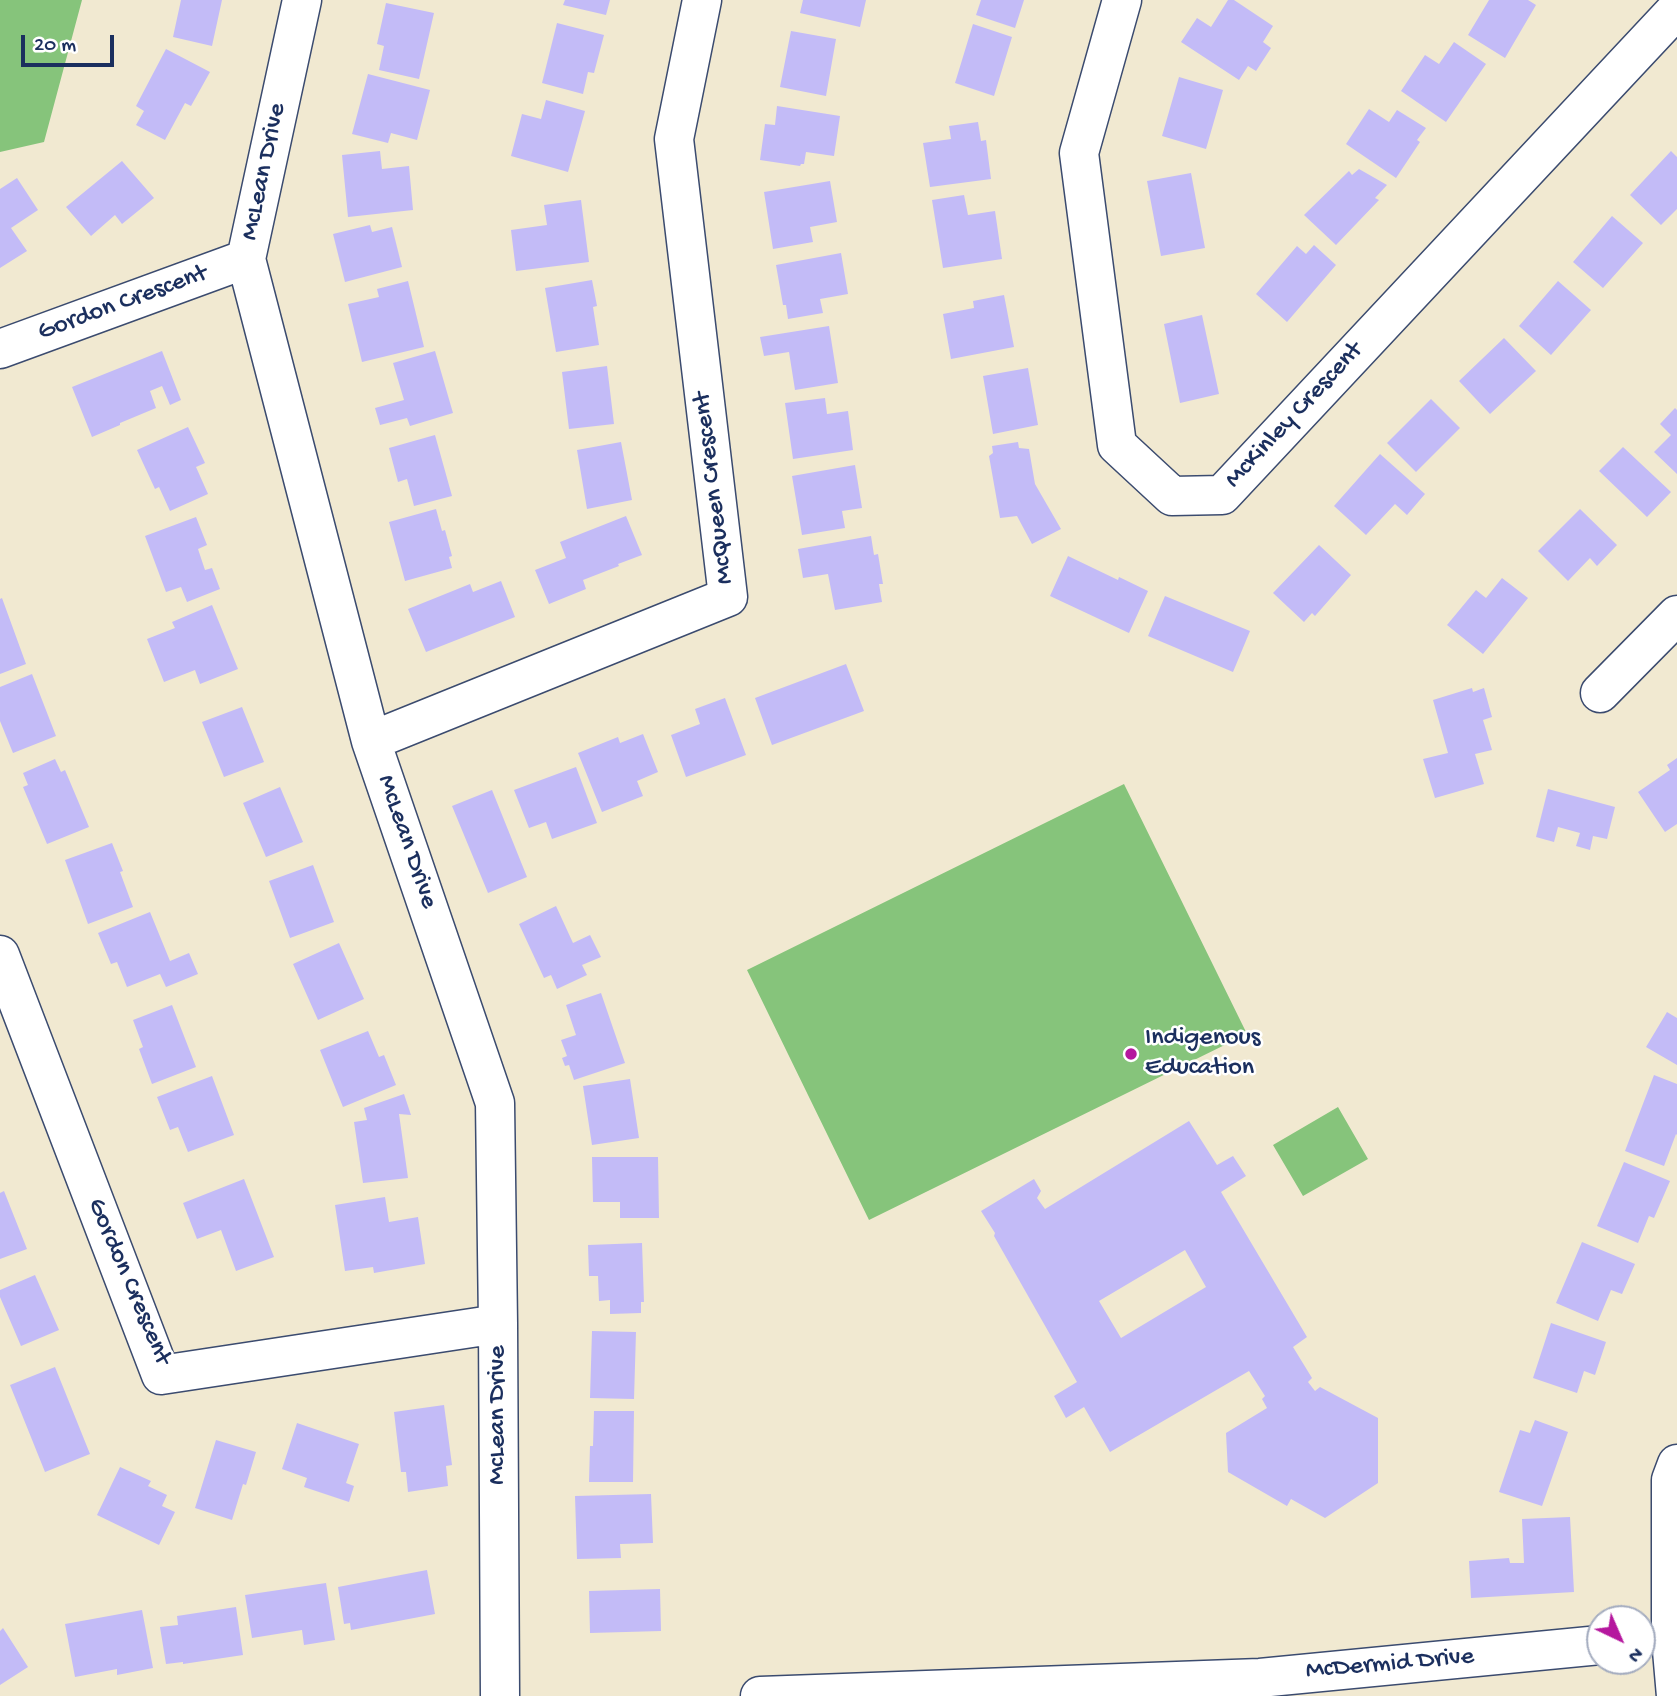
<!DOCTYPE html>
<style>
body{margin:0}
#map{position:relative;width:1677px;height:1696px;overflow:hidden;background:#f1e9d1;font-family:"Gochi Hand",sans-serif}
canvas{display:block}
.north{position:absolute;left:1586px;top:1605px;width:70px;height:70px;box-sizing:border-box;background:#fff;border:2px solid #a4acbf;border-radius:50%;rotate:136deg;font-size:19px;font-weight:700;line-height:28px;text-align:center;color:#1b2f5e}
.north::after{content:'';display:block;margin:auto;width:24px;height:32px;background:#b5179e;clip-path:polygon(50% 0,100% 100%,50% 72%,0 100%)}
.scale{position:absolute;left:21px;top:35px;width:93px;height:32px;box-sizing:border-box;border:4px solid #1b2f5e;border-top:0;padding-left:9px;font-size:21px;line-height:24px;white-space:nowrap;color:#1b2f5e;-webkit-text-stroke:5px #fff;paint-order:stroke}
</style>
<div id="map">
<canvas width="1677" height="1696"></canvas>
<div class="north">N</div>
<div class="scale">20 m</div>
</div>
<script>
const ctx = document.querySelector('canvas').getContext('2d');
ctx.lineJoin = 'round';
function fill(path, color) { ctx.fillStyle = color; ctx.fill(path, 'evenodd'); }
function trace(path, color, width, dash) { ctx.strokeStyle = color; ctx.lineWidth = width; ctx.lineCap = dash ? 'butt' : 'round'; ctx.setLineDash(dash || []); ctx.stroke(path); }
function write(font, color, halo, rows, align = 'center') {
  ctx.font = font + ' "Gochi Hand",sans-serif'; ctx.lineWidth = 5; ctx.setLineDash([]); ctx.textBaseline = 'middle'; ctx.strokeStyle = halo; ctx.fillStyle = color; for (const [text, x, y, turn = 0] of rows) {
    ctx.save(); ctx.translate(x, y); ctx.rotate((+turn || 0) * Math.PI / 180); ctx.textAlign = isNaN(turn) ? turn : align; if (halo) ctx.strokeText(text, 0, 0); ctx.fillText(text, 0, 0); ctx.restore();
  }
}
fill(new Path2D(`
 M0,0H82L44,142L0,152Z
 M1124,784L1247,1034L869,1220L747,970Z
 M1338,1107L1368,1159L1303,1196L1273,1145Z`), '#86c47b');
fill(new Path2D(`
 M181,0H222L212,46L173,37Z
 M565,0H610L606,15L563,5Z
 M803,0H866L860,27L800,13Z
 M981,0H1024L1015,28L976,15Z
 M1228,0H1234L1273,26L1263,42L1271,48L1256,71L1248,66L1239,80L1181,42L1197,18L1211,27Z
 M1489,0H1528L1536,5L1505,58L1468,35Z
 M386,3L434,13L419,79L379,70L384,46L377,44Z
 M557,23L604,35L594,73L588,72L583,94L542,83Z
 M973,24L1012,37L994,96L955,83Z
 M791,31L836,39L826,96L780,87Z
 M1454,42L1486,64L1446,122L1401,91L1425,55L1439,64Z
 M166,49L210,72L191,106L185,103L165,140L136,125L144,111L136,106Z
 M368,74L430,90L417,140L391,133L388,143L352,134Z
 M1179,77L1223,90L1206,149L1162,136Z
 M546,100L585,111L568,172L511,156L522,114L541,119Z
 M777,106L840,116L834,156L806,152L804,164H801L800,166L760,160L765,124L775,125Z
 M1369,109L1389,122L1397,110L1426,128L1417,140L1420,142L1396,178L1346,144Z
 M978,122L981,141L986,140L991,179L930,187L923,143L951,139L949,126Z
 M380,151L382,169L409,166L413,210L348,217L342,155Z
 M1671,151L1677,157V209L1661,225L1630,195Z
 M122,161L154,198L122,224L115,215L91,236L66,207Z
 M1359,169L1387,185L1375,198L1379,200L1336,245L1304,215L1349,171L1352,175Z
 M1191,173L1205,248L1161,256L1147,181Z
 M17,178L38,210L11,228L27,251L0,268V189Z
 M830,181L837,222L810,227L813,242L773,249L764,192Z
 M964,195L968,215L995,211L1002,259L943,268L932,200Z
 M581,200L589,262L516,271L511,230L547,225L544,205Z
 M1612,216L1643,243L1603,288L1573,262Z
 M370,225L372,232L392,227L402,267L345,282L333,234Z
 M1314,245L1336,265L1287,322L1256,294L1297,246L1306,254Z
 M841,253L848,294L820,299L823,313L788,319L786,305H783L776,265Z
 M592,280L597,306L593,307L599,345L556,352L545,288Z
 M408,281L424,347L362,362L348,304L379,297L377,289Z
 M1558,281L1591,310L1551,355L1519,326Z
 M1004,295L1014,347L951,359L943,314L974,308L973,301Z
 M1202,315L1219,394L1180,403L1164,324Z
 M829,326L838,383L795,390L789,352L764,356L760,337Z
 M1504,338L1536,371L1490,414L1459,381Z
 M162,351L181,400L170,405L162,386L150,391L156,408L120,423V425L92,437L72,387Z
 M435,351L453,413L410,426L407,418L380,425L375,408L404,400L393,363Z
 M607,366L614,424L569,429L562,372Z
 M1028,368L1038,425L993,434L983,376Z
 M825,398L827,414L848,411L853,450L793,459L785,403Z
 M1431,399L1460,428L1416,472L1387,443Z
 M1675,408L1677,410V474L1654,452L1671,435L1660,424Z
 M188,427L205,463L196,467L208,494L170,511L159,487L155,489L137,450Z
 M435,435L452,496L414,506L407,479L398,482L389,448Z
 M621,442L632,500L587,509L577,450Z
 M1018,442L1019,448L1029,449L1035,484L1061,529L1032,544L1017,516L1000,518L989,456L993,453L992,446Z
 M1623,447L1671,492L1647,517L1599,471Z
 M1380,454L1425,494L1407,515L1395,504L1366,535L1334,506Z
 M855,465L862,508L842,511L845,528L802,535L792,476Z
 M436,509L442,531L445,530L452,556L449,557L452,568L405,581L389,522Z
 M1580,509L1617,545L1597,566L1590,558L1568,581L1538,551Z
 M626,516L642,555L618,564L619,566L583,580L586,589L549,604L535,570L566,558L560,542Z
 M196,517L207,545L198,549L205,570L212,568L220,589L187,602L181,587L166,592L145,536Z
 M871,536L874,555L878,554L883,584H879L882,602L835,610L828,574L803,578L798,549Z
 M1319,545L1351,575L1315,616L1312,613L1304,622L1273,593Z
 M1068,556L1118,580L1119,577L1148,591L1129,633L1050,596Z
 M1502,578L1528,598L1483,654L1447,625L1476,590L1486,598Z
 M501,581L515,617L426,652L408,609L470,584L473,592Z
 M1165,596L1250,631L1233,672L1148,636Z
 M2,598L26,664L0,674V599Z
 M212,605L238,669L200,684L195,670L164,682L147,639L175,628L172,622Z
 M846,664L864,711L772,745L755,698Z
 M32,674L56,736L13,753L0,721V687Z
 M1472,688L1473,692L1484,688L1492,717L1483,720L1492,750L1475,754L1484,784L1435,798L1423,759L1448,753L1433,700Z
 M725,698L746,755L686,777L671,735L700,724L695,709Z
 M242,707L264,762L224,777L202,722Z
 M643,734L658,772L637,781L643,796L602,812L578,753L618,737L620,743Z
 M1677,758V824L1665,832L1638,792L1670,770L1667,765Z
 M55,759L61,772L65,770L89,827L47,844L23,787L28,785L23,773Z
 M576,767L597,823L552,839L546,822L529,828L514,790Z
 M280,787L303,842L266,857L243,803Z
 M1548,789L1615,807L1607,839L1593,836L1590,850L1576,846L1580,833L1558,827L1554,842L1536,837Z
 M492,790L527,877L488,893L452,806Z
 M112,843L123,871L120,872L133,907L88,924L65,860Z
 M313,865L334,922L290,938L269,881Z
 M556,906L573,943L590,935L601,957L582,965L587,975L557,989L551,975L544,978L519,924Z
 M150,912L170,961L189,953L198,974L166,987L160,974L127,987L117,962L111,964L98,933Z
 M339,943L364,999L318,1020L293,964Z
 M601,993L625,1063L574,1080L569,1065L565,1066L562,1058L567,1056L561,1040L576,1035L566,1005Z
 M172,1005L196,1067L152,1084L139,1049L143,1047L133,1020Z
 M1667,1012L1677,1018V1065L1646,1047Z
 M368,1031L379,1057L384,1055L396,1085L343,1107L320,1050Z
 M1654,1075L1677,1084V1135L1676,1134L1664,1166L1625,1151Z
 M212,1076L234,1135L188,1152L178,1127L170,1130L157,1097Z
 M630,1079L639,1138L592,1145L583,1086Z
 M404,1094L411,1115L399,1114L408,1178L363,1183L354,1122L367,1120L364,1108Z
 M1189,1121L1217,1165L1233,1156L1246,1176L1221,1192L1307,1337L1293,1347L1312,1378L1308,1382L1315,1391L1320,1387L1378,1418V1483L1325,1518L1291,1499L1287,1506L1228,1472L1226,1433L1267,1408L1262,1399L1265,1396L1249,1371L1110,1452L1084,1407L1066,1418L1054,1396L1077,1382L994,1236L995,1233L981,1211L1034,1179L1041,1191L1037,1198L1045,1209ZM1185,1250L1206,1287L1121,1338L1099,1301Z
 M592,1157H658L659,1218H620V1202H593Z
 M1624,1162L1670,1181L1654,1218L1649,1216L1638,1243L1597,1226Z
 M244,1179L274,1257L236,1271L221,1230L197,1239L183,1203Z
 M4,1191L27,1249L0,1259V1193Z
 M385,1197L389,1222L418,1217L425,1264L374,1273L373,1267L345,1271L335,1205Z
 M1582,1242L1635,1264L1622,1294L1611,1290L1598,1321L1556,1303Z
 M642,1243L644,1302H641V1313L610,1314V1300L599,1301L598,1276H589L588,1245Z
 M35,1275L59,1330L21,1346L0,1297V1290Z
 M1551,1323L1606,1342L1595,1375L1584,1371L1577,1393L1533,1378Z
 M592,1331L636,1332L634,1399L590,1398Z
 M55,1367L90,1454L45,1472L10,1385Z
 M444,1405L452,1465L446,1466L448,1486L408,1492L406,1472H401L394,1412Z
 M594,1411H634L633,1482H589L590,1446H593Z
 M1535,1420L1568,1432L1542,1506L1499,1492L1520,1430L1530,1433Z
 M297,1423L359,1444L346,1483L354,1486L349,1502L304,1487L307,1478L282,1469Z
 M216,1440L256,1452L246,1485L243,1484L232,1520L195,1508Z
 M120,1467L151,1481L148,1486L167,1495L162,1506L175,1512L159,1545L97,1515Z
 M651,1494L653,1543L620,1544L621,1558L577,1559L575,1496Z
 M1570,1517L1574,1592L1471,1598L1469,1561L1509,1558L1510,1563H1524L1522,1519Z
 M427,1570L435,1614L351,1630L350,1623L344,1624L338,1587Z
 M326,1583L335,1640L304,1645L302,1630L252,1638L245,1595Z
 M660,1589L661,1631L590,1633L589,1591Z
 M236,1607L243,1655L183,1664V1662L166,1664L160,1627L178,1625L177,1616Z
 M142,1610L153,1668L117,1675V1669L75,1677L65,1624Z
 M3,1628L28,1667L0,1685V1631Z`), '#c3bbf7');
const minor = new Path2D(`
 M302,0L246,259L371,741L495,1103L498,1324L500,1696
 M1122,0L1079,153L1117,445L1172,496L1222,495L1677,9
 M0,349L246,259
 M1600,693L1677,615
 M371,741L728,597L674,139L702,0
 M0,955L161,1375L498,1324
 M760,1696L1260,1678L1600,1645
 M1676,1696L1671,1639V1480L1677,1464`);
trace(minor, '#3b4b6f', 41);
trace(minor, '#fff', 38);
for (const [x, y, r, color] of [
 [1131,1054,7,"#b5179e"]
]) { const dot = new Path2D(); dot.arc(x, y, r, 0, 2 * Math.PI); ctx.fillStyle = color; ctx.fill(dot); trace(dot, '#fff', 2.5); }
write('26px', '#1b2f5e', '#fff', [
 ["McLean Drive",265,172,-78],
 ["Gordon Crescent",123,304,-20],
 ["McKinley Crescent",1295,416,-47],
 ["McQueen Crescent",715,488,-97],
 ["McLean Drive",406,842,71],
 ["Gordon Crescent",128,1282,67],
 ["McLean Drive",499,1415,-90],
 ["McDermid Drive",1390,1665,-5]
]);
write('26px', '#1b2f5e', '#fff', [
 ["Indigenous",1145,1039],
 ["Education",1145,1069]
], 'left');
</script>
